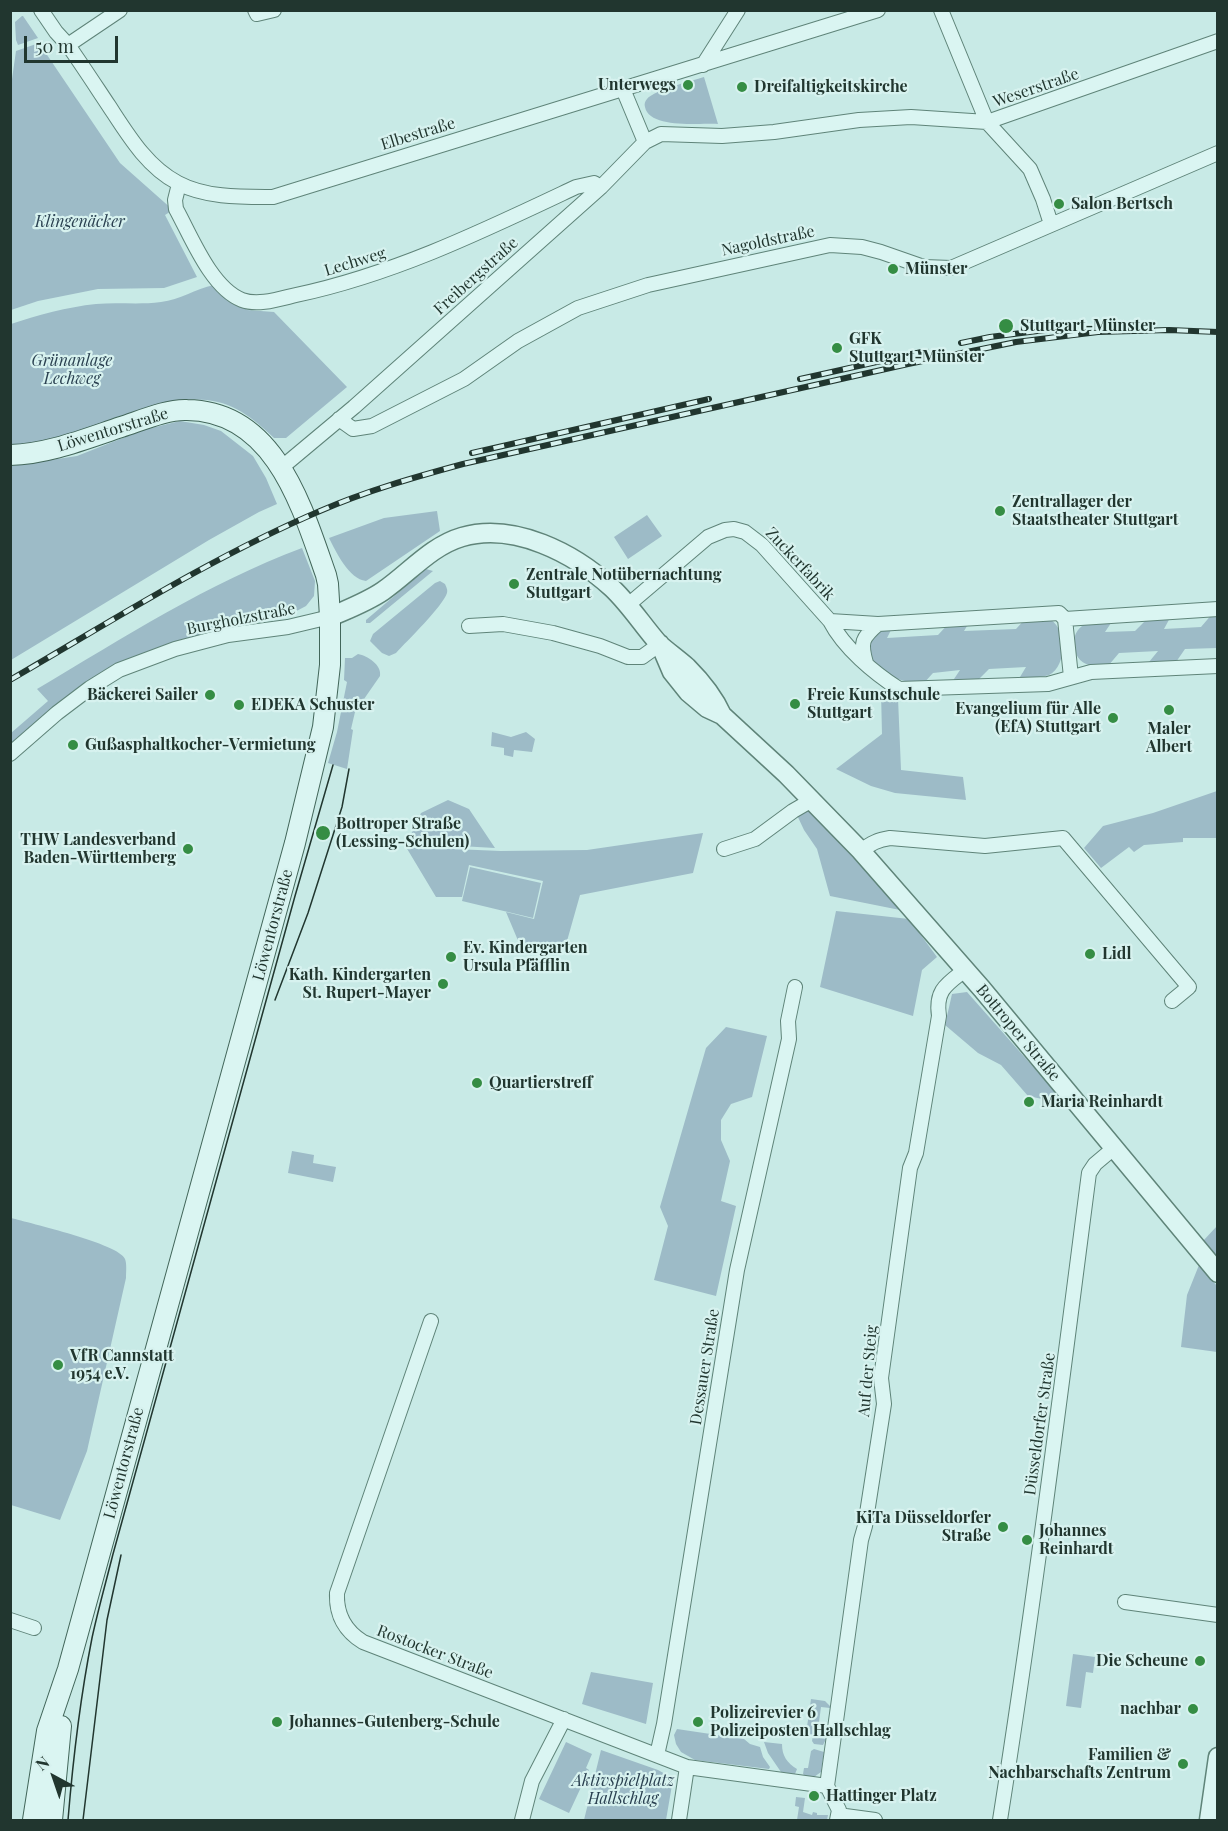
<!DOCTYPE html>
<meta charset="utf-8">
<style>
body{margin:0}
#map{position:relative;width:1228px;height:1831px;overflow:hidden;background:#c8eae6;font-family:"Playfair Display",serif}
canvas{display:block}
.frame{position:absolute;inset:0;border:12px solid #21362f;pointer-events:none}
.north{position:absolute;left:24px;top:1747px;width:60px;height:60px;-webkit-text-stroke:4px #d7f2ef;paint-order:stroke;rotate:320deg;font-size:16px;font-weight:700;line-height:24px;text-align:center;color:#21362f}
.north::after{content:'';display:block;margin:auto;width:21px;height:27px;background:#21362f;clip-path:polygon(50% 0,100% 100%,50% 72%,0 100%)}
.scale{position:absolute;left:24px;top:36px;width:94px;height:27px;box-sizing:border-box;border:3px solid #21362f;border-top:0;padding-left:8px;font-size:18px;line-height:21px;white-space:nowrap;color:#21362f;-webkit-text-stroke:4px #d7f2ef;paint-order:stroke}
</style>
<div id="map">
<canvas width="1228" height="1831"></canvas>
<div class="frame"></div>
<div class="north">N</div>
<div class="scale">50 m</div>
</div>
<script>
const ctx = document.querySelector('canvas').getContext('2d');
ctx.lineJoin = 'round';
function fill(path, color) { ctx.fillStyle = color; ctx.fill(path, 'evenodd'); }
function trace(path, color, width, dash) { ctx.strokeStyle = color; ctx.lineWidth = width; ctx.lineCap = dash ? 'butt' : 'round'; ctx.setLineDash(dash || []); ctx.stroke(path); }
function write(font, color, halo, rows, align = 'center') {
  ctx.font = font + ' "Playfair Display",serif'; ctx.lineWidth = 4.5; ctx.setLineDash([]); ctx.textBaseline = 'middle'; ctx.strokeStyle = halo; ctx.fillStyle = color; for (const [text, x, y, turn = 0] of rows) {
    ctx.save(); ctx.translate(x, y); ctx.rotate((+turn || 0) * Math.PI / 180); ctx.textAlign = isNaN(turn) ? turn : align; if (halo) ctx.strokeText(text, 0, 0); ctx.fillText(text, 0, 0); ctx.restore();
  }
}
fill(new Path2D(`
 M22,16H23L38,38L18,45L16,40L15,22Z
 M39,43L120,163L173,210L165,215L197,277L164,288L98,289L38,301L11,310V86L16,51Z
 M704,77L718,124C701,123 649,129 645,107C644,104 645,101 647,99C654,90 692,81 704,77Z
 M214,285L219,288L247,310L274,312L347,387L286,438H274C242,408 221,395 176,401L51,440L11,446V324C38,315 67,307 96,304C118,302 139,305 161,302C180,300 195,289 214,285Z
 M180,421L204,425L221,431L253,456L266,478L277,504L259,512L209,540L11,660V466L77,456L143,430Z
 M437,511L440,531L366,581C349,579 336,552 329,538L384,518Z
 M647,515L662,536L628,559L614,537Z
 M302,548L315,581L314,596L306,606L289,615L226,628L141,654L107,670L54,706L55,708L11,747V733L48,701L37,689C123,638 208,583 302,548Z
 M426,569L433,571L370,623H366V620Z
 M440,581L445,584C446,587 448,589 447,593C443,606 407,641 396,653L389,656L382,653L370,641L373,634L435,583Z
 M1213,613H1217V648L1185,649L1176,662H1149L1158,651L1119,653L1108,666C1102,666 1094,667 1089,665C1071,660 1068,633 1085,624C1092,620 1105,621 1113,620L1105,632L1135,631L1148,618L1171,616L1164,629L1201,627Z
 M1027,617C1033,617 1041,616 1047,618C1067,625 1068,666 1049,675C1041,678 1029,677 1020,677L1026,667L989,669L978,680L952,682L960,670L933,673L923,684C903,682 866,674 869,646C869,641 875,634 878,629L893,626L887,638L938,635L950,622L970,621L964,631L1016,629Z
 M358,654C368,656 382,665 380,676L355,712L351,729L353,730L347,769L328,763L337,732L347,682L344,680L345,658H352Z
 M881,692L898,698L901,770L963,777L966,800L895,793L871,786L836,769L882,734Z
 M492,732L511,737L526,732L535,739L532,752L514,750L513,757L504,755V748L491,746Z
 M1217,791V838H1183V842L1144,845L1134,852L1129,847L1101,868L1084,848L1103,826L1153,813Z
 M448,800L469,809L495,848L407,843L421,813Z
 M812,806L900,910L830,896L817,849L804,830L796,813Z
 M703,833L693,873L580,895L567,941L522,950L506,912L534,919L543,881L469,865L462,897H436L406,847L501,851L587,850Z
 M470,867L541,883L533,918L462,901Z
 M836,911L909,919L937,957L922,970L913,1016L820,987Z
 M967,992L1066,1104L1028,1096L1001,1065L978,1053L945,1025L952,994Z
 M726,1027L767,1036L752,1097L731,1104L721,1120V1140L730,1161L721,1201L736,1206L716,1296L654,1280L668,1226L660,1207L706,1048Z
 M292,1151L314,1155L313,1163L336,1167L333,1182L288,1173Z
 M11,1218C29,1223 120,1244 125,1259C127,1264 126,1272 126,1278L87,1451L60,1520L11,1505Z
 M1217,1226V1259L1203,1241Z
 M1199,1265L1217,1286V1352L1181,1347L1187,1295Z
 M1073,1654L1095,1657L1093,1673L1086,1672L1081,1708L1066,1706Z
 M591,1672L653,1683L646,1724L582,1704Z
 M811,1699L825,1701L830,1706V1708L821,1707L817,1737L826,1739L823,1745L814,1744L812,1741L813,1736L806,1734Z
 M677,1729L744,1739L750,1744L760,1747L763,1757L770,1767L769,1769L695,1760L681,1752L676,1744L674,1735Z
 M566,1742L592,1754L586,1768L589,1770L569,1813L539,1799Z
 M764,1742L782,1744C782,1756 787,1763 797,1769L795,1774L781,1772L768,1753Z
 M814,1749L824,1752L821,1772L814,1777L805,1776L803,1774L804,1768H808L811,1751Z
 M601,1750L658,1770L667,1775L672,1785L666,1820H584Z
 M796,1797L805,1798L803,1812L812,1815L813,1812L817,1813V1815H828L827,1820L807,1819L806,1820H797L799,1807L795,1806Z`), '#9dbbc7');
const minor = new Path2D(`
 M41,10L56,32L68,45C82,65 95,85 109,106C128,135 147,167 178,183C206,198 242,197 273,197L878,10
 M255,10L257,14L274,10
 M941,10L987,122L1030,169L1043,199L1051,224
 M68,45L120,10
 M703,65L738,10
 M623,89L645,142
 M179,184L175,200L176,209C191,236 211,288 242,300C258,306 279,299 296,295C395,274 485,230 576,187L594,183L601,187
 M339,419L353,429L372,426L464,379L518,341L578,308L648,285L830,245L862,247L881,252L924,267L951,268L1218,153
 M281,468L354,407L601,187L645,142L661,134L722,136L774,132L859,120L911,117L987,122L1218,41
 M628,605L708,537L725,530L734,529L745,532L762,545L830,621C844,648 874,673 899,689L1048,684L1091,672L1218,666
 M1065,619L1218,609
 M830,621L878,624L1059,613L1065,619L1071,677
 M469,626L503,624L553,633L600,646L628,657H642L660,644
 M866,663C860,642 862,638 878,624
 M10,754L57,713L90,688L119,670L175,649L228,635L288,627L330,617
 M724,849L755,839L793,811L812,800
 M861,851C871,843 878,840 890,838L985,846L1063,838L1189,987L1172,1001
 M431,1321L337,1593C336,1615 345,1631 363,1642L687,1767L827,1786
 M1125,1602L1218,1615
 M10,1620L34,1628
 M657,1755L664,1724L737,1270L789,1039L788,1021L795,987
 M827,1786L861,1540L865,1526L884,1404L881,1378L910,1168L916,1153L939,1016C935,990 947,984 965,970
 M827,1786L839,1810L837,1820
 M838,1815L875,1820
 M522,1820L532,1781L564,1719
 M679,1820L687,1767
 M1000,1820C1034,1605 1061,1389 1089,1173L1095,1164L1114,1148`);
const tertiary = new Path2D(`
 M330,617C348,609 367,602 383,591C409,573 431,546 462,537C514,522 574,553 612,588C630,605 643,626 659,644C668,652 678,659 687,667C701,681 714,697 722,715
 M660,644L672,672L688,692L707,708L722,715L786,774L861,851L982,989L1218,1273
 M1209,1820L1218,1757`);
const secondary = new Path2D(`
 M10,455C48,454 85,439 121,427C140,421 167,409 187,410C275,411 302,507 326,575L328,584L330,617V665L323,727L295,843L68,1669L47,1731L33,1820
 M52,1820L61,1726`);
trace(minor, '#5f8479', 16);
trace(tertiary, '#5f8479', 21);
trace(secondary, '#42665a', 22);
trace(minor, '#daf5f2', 14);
trace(tertiary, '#daf5f2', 18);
trace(secondary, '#daf5f2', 20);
trace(new Path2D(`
 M275,1000L308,913L342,807L349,769
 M68,1820C73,1759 80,1699 92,1638C98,1610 106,1582 113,1554L295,896L333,765
 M83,1820L107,1620L121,1555`), '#21362f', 1.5);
const rail = new Path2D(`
 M961,343L990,337L1053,329
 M800,379L926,351
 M472,453L709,399
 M10,680C112,621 212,557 320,511C366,491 415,477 463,464L908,364L1016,342L1098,332L1169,330L1218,332`);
trace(rail, '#21362f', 6);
trace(rail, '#d7f2ef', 4, [11]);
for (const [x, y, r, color] of [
 [688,85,6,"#358d44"],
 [742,87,6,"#358d44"],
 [1059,204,6,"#358d44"],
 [893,269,6,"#358d44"],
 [1006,326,8,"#358d44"],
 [837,348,6,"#358d44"],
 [1000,511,6,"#358d44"],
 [514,584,6,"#358d44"],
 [210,695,6,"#358d44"],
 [795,704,6,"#358d44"],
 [239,705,6,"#358d44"],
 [1169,710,6,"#358d44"],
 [1113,718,6,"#358d44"],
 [73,745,6,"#358d44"],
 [323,833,8,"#358d44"],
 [188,849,6,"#358d44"],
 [1090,954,6,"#358d44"],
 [451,957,6,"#358d44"],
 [443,984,6,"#358d44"],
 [477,1083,6,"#358d44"],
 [1029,1102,6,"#358d44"],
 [58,1365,6,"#358d44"],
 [1003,1527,6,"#358d44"],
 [1027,1540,6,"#358d44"],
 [1200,1661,6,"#358d44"],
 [1193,1709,6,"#358d44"],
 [277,1722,6,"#358d44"],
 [698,1722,6,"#358d44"],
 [1183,1764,6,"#358d44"],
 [814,1796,6,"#358d44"]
]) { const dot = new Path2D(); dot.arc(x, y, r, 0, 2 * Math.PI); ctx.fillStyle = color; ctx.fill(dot); trace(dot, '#d7f2ef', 2); }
write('bold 16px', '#21362f', '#d7f2ef', [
 ["Unterwegs",676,85,"right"],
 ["Dreifaltigkeitskirche",754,87],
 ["Salon Bertsch",1071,204],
 ["Münster",905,269],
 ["Stuttgart-Münster",1020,326],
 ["GFK",849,339],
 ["Stuttgart-Münster",849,357],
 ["Zentrallager der",1012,502],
 ["Staatstheater Stuttgart",1012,520],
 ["Zentrale Notübernachtung",526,575],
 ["Stuttgart",526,593],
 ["Bäckerei Sailer",198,695,"right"],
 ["Freie Kunstschule",807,695],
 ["Stuttgart",807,713],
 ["EDEKA Schuster",251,705],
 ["Evangelium für Alle",1101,709,"right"],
 ["(EfA) Stuttgart",1101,727,"right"],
 ["Maler",1169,729,"center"],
 ["Albert",1169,747,"center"],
 ["Gußasphaltkocher-Vermietung",85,745],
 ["Bottroper Straße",336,824],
 ["(Lessing-Schulen)",336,842],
 ["THW Landesverband",176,840,"right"],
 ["Baden-Württemberg",176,858,"right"],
 ["Ev. Kindergarten",463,948],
 ["Ursula Pfäfflin",463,966],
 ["Lidl",1102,954],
 ["Kath. Kindergarten",431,975,"right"],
 ["St. Rupert-Mayer",431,993,"right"],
 ["Quartierstreff",489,1083],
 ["Maria Reinhardt",1041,1102],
 ["VfR Cannstatt",70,1356],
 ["1954 e.V.",70,1374],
 ["KiTa Düsseldorfer",991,1518,"right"],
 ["Straße",991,1536,"right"],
 ["Johannes",1039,1531],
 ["Reinhardt",1039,1549],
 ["Die Scheune",1188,1661,"right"],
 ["nachbar",1181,1709,"right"],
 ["Polizeirevier 6",710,1713],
 ["Polizeiposten Hallschlag",710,1731],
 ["Johannes-Gutenberg-Schule",289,1722],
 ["Familien &",1171,1755,"right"],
 ["Nachbarschafts Zentrum",1171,1773,"right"],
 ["Hattinger Platz",826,1796]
], 'left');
write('16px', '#21362f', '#d7f2ef', [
 ["Weserstraße",1036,88,-19],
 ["Elbestraße",418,134,-17],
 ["Nagoldstraße",768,241,-12],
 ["Lechweg",355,262,-17],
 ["Freibergstraße",476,276,-42],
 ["Löwentorstraße",113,430,-17],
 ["Zuckerfabrik",800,564,47],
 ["Burgholzstraße",241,619,-11],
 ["Löwentorstraße",273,925,-75],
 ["Bottroper Straße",1018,1033,50],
 ["Dessauer Straße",705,1367,-81],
 ["Auf der Steig",868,1371,-85],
 ["Düsseldorfer Straße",1040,1424,-82],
 ["Löwentorstraße",124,1463,-75],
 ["Rostocker Straße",435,1652,21]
]);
write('italic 16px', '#2a4050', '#d7f2ef', [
 ["Klingenäcker",80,222],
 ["Grünanlage",72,361],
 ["Lechweg",72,379],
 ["Aktivspielplatz",623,1781],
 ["Hallschlag",623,1799]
]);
</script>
